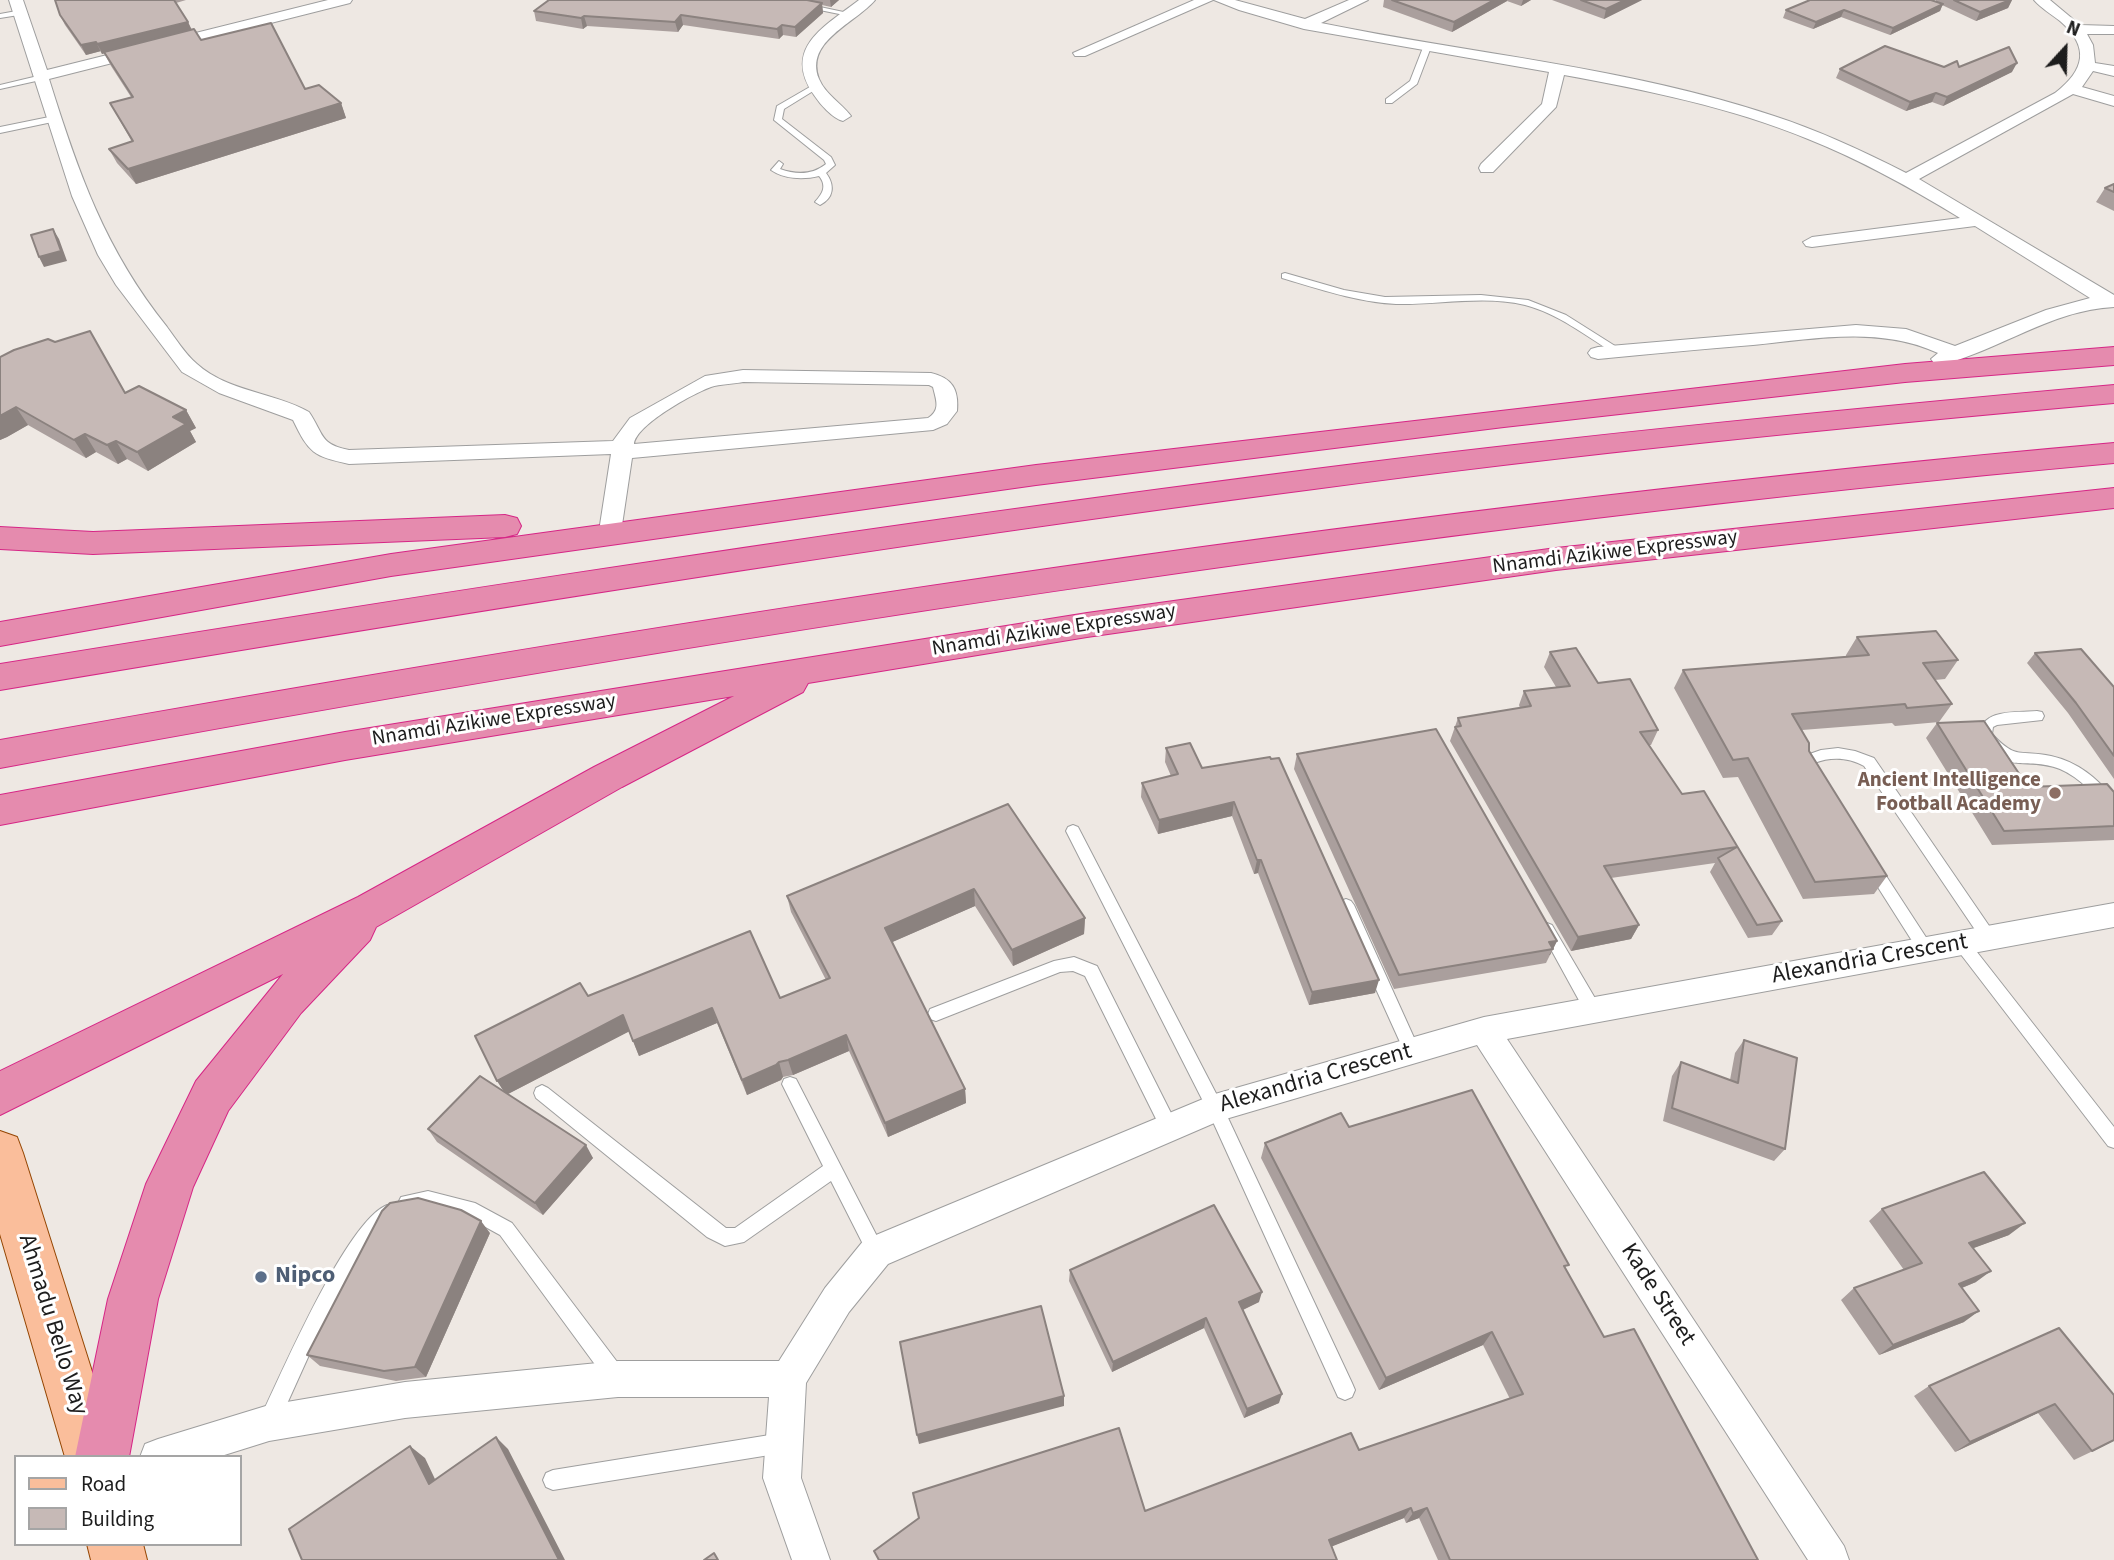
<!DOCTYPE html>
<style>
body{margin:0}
#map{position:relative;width:2114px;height:1560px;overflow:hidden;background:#eee8e3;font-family:"Source Sans 3",sans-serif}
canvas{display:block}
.legend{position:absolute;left:14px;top:1455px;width:228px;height:91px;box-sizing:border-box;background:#fff;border:2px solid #a5a5a5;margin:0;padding:9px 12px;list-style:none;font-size:21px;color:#1d1d1d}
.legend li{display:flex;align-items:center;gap:14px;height:35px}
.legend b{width:35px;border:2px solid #a5a5a5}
.north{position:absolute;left:2030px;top:14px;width:70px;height:70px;-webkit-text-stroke:5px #fff;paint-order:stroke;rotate:22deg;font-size:19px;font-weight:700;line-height:28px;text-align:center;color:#1d1d1d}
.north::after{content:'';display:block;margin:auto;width:24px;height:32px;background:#1d1d1d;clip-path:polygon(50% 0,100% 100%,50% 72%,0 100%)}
</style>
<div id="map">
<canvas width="2114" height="1560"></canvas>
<ul class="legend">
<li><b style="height:9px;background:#fabe9b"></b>Road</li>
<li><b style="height:19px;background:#c6b9b6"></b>Building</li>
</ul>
<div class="north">N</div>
</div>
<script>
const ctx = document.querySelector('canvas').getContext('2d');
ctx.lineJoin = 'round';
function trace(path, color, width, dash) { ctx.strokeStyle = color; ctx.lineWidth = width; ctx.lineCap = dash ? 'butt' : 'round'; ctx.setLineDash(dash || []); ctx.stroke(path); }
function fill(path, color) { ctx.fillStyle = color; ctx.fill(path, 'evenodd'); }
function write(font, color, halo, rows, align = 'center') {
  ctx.font = font + ' "Source Sans 3",sans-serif'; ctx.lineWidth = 6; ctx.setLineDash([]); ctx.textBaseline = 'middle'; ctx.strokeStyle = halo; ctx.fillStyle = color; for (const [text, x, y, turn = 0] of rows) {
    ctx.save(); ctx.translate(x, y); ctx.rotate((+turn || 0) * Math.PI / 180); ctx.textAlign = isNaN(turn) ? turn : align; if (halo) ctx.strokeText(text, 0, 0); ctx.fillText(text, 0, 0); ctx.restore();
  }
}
const lane = new Path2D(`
 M771,0H787L853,14L849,16Z
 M22,10L26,12L25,14L0,18V14Z
 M1424,45L1431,47L1417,84L1392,103H1386V99L1410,81Z
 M42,75L46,77L45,79L0,89V85Z
 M815,84L819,86L818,88L784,109L782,119L831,157L835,165L826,173C835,185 834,198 820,205L815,202C823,193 827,186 819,176C803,180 784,179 771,170L779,161L783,164L780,169C797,175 812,175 826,164L824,160L774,120L777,106Z
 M54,116L57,117V121L0,133V127Z
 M1285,273L1344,290L1385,297L1481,295L1528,300L1566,315L1623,351L1622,353H1614C1586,336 1557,313 1525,305C1483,295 1439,305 1396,304C1357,302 1319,289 1282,278V274Z
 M2037,711L2042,712L2044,716L2042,720L1997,725L1993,727L1992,734C2017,761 2020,749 2051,756C2078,762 2097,778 2114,799V815L2109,813C2095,795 2081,778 2060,769C2024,755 2005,778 1978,735C1984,708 2014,713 2037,711Z
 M1838,748L1855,751L1874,758L1994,933L1997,938L1994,943L1989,944L1984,943L1864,766C1848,757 1830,757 1814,763L1816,770L1814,774H1804L1799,761L1801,757L1821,750Z
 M1073,825L1078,827L1221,1103L1352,1383L1355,1390L1352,1397L1345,1400L1338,1397L1209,1113L1066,831L1068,827Z
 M1872,860L1877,862L1931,945L1934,950L1931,955L1926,956L1921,955L1867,870L1865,866L1867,862Z
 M1346,899L1351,901L1354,905L1420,1051L1418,1056L1412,1058L1406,1056L1404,1051L1338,905L1341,901Z
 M1547,923L1552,925L1599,1005L1601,1010L1599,1015L1593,1017L1587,1015L1542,933L1539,929L1542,925Z
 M1961,937L1966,938L2114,1127V1148L2108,1146L1956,948L1953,943L1956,938Z
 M1074,957L1097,966L1175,1121L1177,1127L1175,1133L1169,1135L1163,1133L1085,976L1073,971L1060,972L936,1021L930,1019L928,1014L930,1009L1054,961Z
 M790,1077L796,1079L882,1246L885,1252L882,1258L876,1261L870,1258L831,1181L744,1242L725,1246L707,1237L536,1098L534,1093L536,1088L542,1085L548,1088L726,1228H735L823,1166L782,1084L784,1079Z
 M428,1191L475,1203L512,1223L624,1371L626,1378L624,1385L617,1387L610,1385L500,1235L471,1219L428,1207L407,1211L401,1209L398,1203L401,1197Z
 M387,1205L393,1207L396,1213L357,1266L341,1291L314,1344L277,1426L270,1429L263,1426L260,1419L263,1412C283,1370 347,1221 387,1205Z
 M782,1433L789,1436L792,1443L789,1450L782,1453L553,1490L546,1487L543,1480L546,1473L553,1470Z`);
const street = new Path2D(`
 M9,0H23L47,70L328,0H352L350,3L49,79C78,172 105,250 167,327C176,339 185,354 197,364C228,392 274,392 309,412C324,434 319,444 349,450L613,441L630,418L705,376L743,370L931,373C952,378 959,389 957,411L947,424L933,430L632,458L622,525L619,530L611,532L603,530L600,525L611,454L349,464C313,456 309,453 293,420L219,393L182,372L116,285L98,255L72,196ZM743,382L929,385L933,387C936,400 941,410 928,418L634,444C636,425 692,394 711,387C720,384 733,384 743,382Z
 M859,0H875C856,23 804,41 819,79C825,94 841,103 851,116L843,121C832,118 820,104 814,95C782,48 824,27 859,0Z
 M1194,0H1213L1085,56H1075L1073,53Z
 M1214,0H1235L1305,19L1349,0H1368L1321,23C1472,54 1628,67 1774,116C1820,131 1863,151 1906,173L2055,93C2085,70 2090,47 2060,21C2051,14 2041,8 2034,0H2050L2080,25L2114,26V34H2087L2093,45L2095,63L2114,66V76L2093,71L2082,87L2114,96V106L2073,94L1919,179L2114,295V307C2051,310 2000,350 1941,365L1934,363L1931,359L1938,353C1879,326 1815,339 1753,345C1701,349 1650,354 1598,359L1591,357L1588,353L1591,349L1598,347L1856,325L1906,329L1955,346L2046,310L2090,298L1975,226L1812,247L1806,246L1803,242L1812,237L1960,218C1911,188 1861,160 1808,139C1730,107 1646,90 1564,75L1556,107L1493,172H1481L1479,168L1481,164L1542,104L1549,72L1304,29L1239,10Z
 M2114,903V927L1507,1039L1844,1546L1849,1560H1808L1477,1045L1219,1121L888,1264L849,1312L806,1383L801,1478L830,1560H792L763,1478L769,1397H618L405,1418L269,1441L218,1457H140L145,1444L158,1439L269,1405L405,1382L618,1361H779L825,1288L864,1240L1215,1094L1484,1017Z`);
const primary = new Path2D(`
 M0,1131L17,1137L23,1153L119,1457H65L0,1234Z
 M87,1544H143L147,1560H91Z`);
const highway = new Path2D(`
 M2114,347V365L1905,382L1504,427L1036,485L391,576L0,646V622L391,554L1036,465L1905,364Z
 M2114,385V403C1847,427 1580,453 1314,489C875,546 437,617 0,690V664C437,593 875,525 1315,469C1580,435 1847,409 2114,385Z
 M2114,443V463C1405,527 700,639 0,768V740C700,614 1405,506 2114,443Z
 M2114,488V508L1556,570L1087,637L808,683L803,692L622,787L376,927L370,940L301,1013L228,1111L193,1187L158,1299L129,1457H75L108,1299L146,1184L196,1081L283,974L0,1115V1071L358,897L594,767L734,696L345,760L0,825V795L345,732L1087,613L1556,548Z
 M505,515L517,518L521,526L517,534L505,537L93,554L0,549V527L93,532Z`);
trace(lane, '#9e9e9e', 2);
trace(street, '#9e9e9e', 2);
trace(primary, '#944502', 2);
trace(highway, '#d62686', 2);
fill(lane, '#fff');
fill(street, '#fff');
fill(primary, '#fabe9b');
fill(highway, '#e58bae');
fill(new Path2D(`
 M55,0H186L176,3L188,22L192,30L201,40L305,89L341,103L346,118L136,184L117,163L109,149L132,142L110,103L131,97L111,66L104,53L102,54L101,51L86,55L65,25L60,15Z
 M549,0H839L831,7L822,5L823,13L796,37L783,35L779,39L683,25L678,32L587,26L583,29L536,21L534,11Z
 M1384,0H1531L1521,6L1507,1L1452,32L1383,7Z
 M1552,0H1642L1604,19Z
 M1936,0H2012L2008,8L1976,21L1942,5L1940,11L1890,35L1841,17L1813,29L1783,18L1786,10L1936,2Z
 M1959,67L2012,72L1943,106L1932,102L1906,111L1836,78L1840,69Z
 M2114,184V211L2096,202L2105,188Z
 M0,357L186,410L196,428L190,431L196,442L148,471L127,459L118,464L96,452L86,458L28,425L7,437L0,440Z
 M1857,637L1958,660L1945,679L1935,680L1952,704L1939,722L1895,726L1892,723L1802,730L1809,751L1887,876L1874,894L1803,899L1738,777L1723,778L1674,688L1683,670L1846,657V655Z
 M1550,652L1598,683L1658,730L1651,745H1649L1682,794L1704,791L1782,921L1772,935L1748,938L1710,872L1715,863L1611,878L1639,925L1631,939L1571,951L1450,741L1458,718L1520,708L1519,705L1524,691L1556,687L1544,667Z
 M2035,653L2114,687V779L2068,713L2027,663Z
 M1937,723L2028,787L2114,792V840L1992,845L1926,738Z
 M1166,748L1202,768L1270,757L1375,993L1309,1005L1258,873L1254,874L1232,816L1158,834L1141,797L1142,783L1171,776L1165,762Z
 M1297,754L1557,941L1546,963L1394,989L1294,769Z
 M1008,804L1085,918L1084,934L1013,966L975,906L892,942L965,1089L966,1103L888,1137L849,1051L793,1075L783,1077L781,1080L747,1095L717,1023L639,1056L629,1031L508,1094L593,1158L543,1215L437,1142L428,1129L503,1091L588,996L780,998L826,980L791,912L787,896Z
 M1744,1040L1785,1149L1774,1161L1663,1121L1672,1076L1681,1062L1730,1080L1735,1053Z
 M1349,1127L1566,1269L1604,1337L1758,1560H1438L1419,1518L1406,1523L1404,1518L1332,1546L1337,1560H878L874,1551L1145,1511L1359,1450L1510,1399L1483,1345L1379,1390L1261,1158L1265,1143Z
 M1882,1209L2009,1235L1973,1248L1976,1282L1962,1288L1964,1322L1879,1355L1841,1300L1854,1288L1904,1270L1869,1221Z
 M490,1233L426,1377L396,1381L320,1366L307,1355Z
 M1070,1270L1259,1302L1243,1310L1279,1403L1244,1418L1204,1328L1112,1372L1069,1281Z
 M1929,1386L2114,1395V1441L2074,1460L2038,1413L1955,1452L1914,1396Z`), '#aa9f9d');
fill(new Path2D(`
 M830,0H839L831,7Z
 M1494,0H1507V1L1452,32L1454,22Z
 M1523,0H1531L1521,6Z
 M1625,0H1642L1604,19L1606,9Z
 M2010,0H2012L2008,8L1976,21L1980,12Z
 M822,3L823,13L796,37L795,27Z
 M1943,4L1940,11L1890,35L1893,28Z
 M1844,10L1841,17L1813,29L1816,22Z
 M681,15L683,25L678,32L675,22Z
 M584,16L587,26L583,29L581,18Z
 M188,22L192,31L102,54L97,44Z
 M782,25L783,35L779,39L777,29Z
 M96,42L101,51L86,55L81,45Z
 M2017,63L2012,72L1943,106L1947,97Z
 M1936,93L1932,102L1906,111L1910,102Z
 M341,103L346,118L136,184L128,169Z
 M53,229L59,239L67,261L44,267L39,257Z
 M16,407L28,425L7,437L0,440V416Z
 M186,410L196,428L190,431L196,442L148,471L137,452L173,417Z
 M85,434L96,452L86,458L74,440Z
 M116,441L127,459L118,464L107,445Z
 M1234,802L1232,816L1158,834L1159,820Z
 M1257,860H1261L1258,873L1254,874Z
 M974,889L975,906L888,944L885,928Z
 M1085,918L1084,934L1013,966L1012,950Z
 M1639,925L1631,939L1571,951L1578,937Z
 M1557,941L1550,955H1549L1553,949L1549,942Z
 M1379,980L1375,993L1309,1005L1312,992Z
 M712,1008L717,1023L639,1056L633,1041Z
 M623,1015L630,1031L506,1095L497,1081Z
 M846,1035L849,1051L793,1075L788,1060Z
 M779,1062L783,1077L781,1080L747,1095L742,1080Z
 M965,1089L966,1103L888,1137L885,1123Z
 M586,1145L593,1158L543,1215L535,1203Z
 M481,1221L490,1233L426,1377L415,1367Z
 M2025,1223L2009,1235L1955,1255L1969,1243Z
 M1991,1271L1976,1282L1944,1295L1959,1284Z
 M1262,1292L1259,1302L1236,1313L1239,1302Z
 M1979,1311L1964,1322L1879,1355L1893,1345Z
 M1206,1318L1204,1328L1112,1372L1113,1362Z
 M1492,1332L1483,1345L1379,1390L1386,1378Z
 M1282,1394L1279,1403L1244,1418L1247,1409Z
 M1064,1396V1406L919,1444L917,1435Z
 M2055,1404L2038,1413L1955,1452L1970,1442Z
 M496,1437L508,1449L565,1560H559Z
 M410,1446L425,1458L443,1496L429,1484Z
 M1411,1508L1404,1518L1323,1550L1329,1540Z
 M1427,1508L1419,1518L1406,1523L1413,1513Z`), '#8b827f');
const building = new Path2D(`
 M55,0H174L188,22L97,44L96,42L81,45L60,15Z
 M549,0H807L822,3L795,27L782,25L777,29L681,15L675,22L584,16L581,18L534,11Z
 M1392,0H1494L1454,22Z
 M1581,0H1625L1606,9Z
 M1810,0H1931L1943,4L1893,28L1844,10L1816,22L1786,10Z
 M1954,0H2010L1980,12Z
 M271,23L305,89L319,85L341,103L128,169L109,149L133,141L110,103L133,97L104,52L194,29L201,40Z
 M1885,46L1944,67L1957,61L1959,67L2009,47L2017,63L1947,97L1936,93L1910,102L1840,69Z
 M2114,184V192L2105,188Z
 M53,229L61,251L39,257L31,235Z
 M90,331L125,393L139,386L186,410L173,417L186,424L137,452L116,441L107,445L85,434L74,440L16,407L0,416V357L14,350L48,339L55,342Z
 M1936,631L1958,660L1923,663L1952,704L1907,708L1905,704L1792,714L1809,743V751L1887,876L1815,882L1748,758L1733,760L1683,670L1869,655L1857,637Z
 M1576,648L1598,683L1630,679L1658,730L1640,732L1682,794L1704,791L1782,921L1757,925L1718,858L1737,847L1604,866L1639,925L1578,937L1455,727L1461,726L1458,718L1531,706L1524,691L1570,686L1550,652Z
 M2081,649L2114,687V756L2076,703L2035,653Z
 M1984,721L2028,787L2107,784L2114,792V826L2004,831L1937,723Z
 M1436,729L1557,941L1549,942L1553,949L1399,975L1297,754Z
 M1190,743L1202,768L1270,757L1271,759L1279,758L1379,980L1312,992L1261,860H1257L1234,802L1159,820L1142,783L1178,774L1166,748Z
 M1008,804L1085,918L1012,950L974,889L885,928L965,1089L885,1123L846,1035L788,1060L779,1062L776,1065L742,1080L712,1008L633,1041L623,1015L497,1081L475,1036L580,983L588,996L750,931L780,998L830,978L787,896Z
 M1744,1040L1797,1058L1785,1149L1672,1108L1681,1062L1738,1083Z
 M480,1076L586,1145L535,1203L428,1129Z
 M1472,1090L1569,1265L1564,1266L1604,1337L1634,1329L1758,1560H1450L1427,1508L1413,1513L1411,1508L1329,1540L1337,1560H879L874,1551L919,1518L913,1493L1119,1428L1145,1511L1351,1433L1359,1450L1523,1394L1492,1332L1386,1378L1265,1143L1341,1113L1349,1127Z
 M1984,1172L2025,1223L1969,1243L1991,1271L1959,1284L1979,1311L1893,1345L1854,1288L1922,1263L1882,1209Z
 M418,1198L461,1210L481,1221L415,1367L384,1371L307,1355L382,1211L390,1203Z
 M1214,1205L1262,1292L1239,1302L1282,1394L1247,1409L1206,1318L1113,1362L1070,1270Z
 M1041,1306L1064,1396L917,1435L900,1342Z
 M2059,1328L2114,1395V1440L2092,1451L2055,1404L1970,1442L1929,1386Z
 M496,1437L559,1560H302L289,1529L410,1446L429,1484Z
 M714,1553L718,1560H704Z`);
fill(building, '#c6b9b6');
trace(building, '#8b827f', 2);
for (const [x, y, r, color] of [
 [2055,793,7,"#8d6e63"],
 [261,1277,7,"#5c6f8a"]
]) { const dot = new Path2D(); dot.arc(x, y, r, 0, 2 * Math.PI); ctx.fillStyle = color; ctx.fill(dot); trace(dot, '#fff', 2.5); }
write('21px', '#1d1d1d', '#fff', [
 ["Nnamdi Azikiwe Expressway",1615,553,-7],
 ["Nnamdi Azikiwe Expressway",1054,631,-9],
 ["Nnamdi Azikiwe Expressway",494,721,-9]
]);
write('bold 21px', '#785e54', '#fff', [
 ["Ancient Intelligence",2041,781],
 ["Football Academy",2041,805]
], 'right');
write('24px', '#1d1d1d', '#fff', [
 ["Alexandria Crescent",1870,960,-10],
 ["Alexandria Crescent",1316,1079,-16],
 ["Kade Street",1657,1295,57],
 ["Ahmadu Bello Way",52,1325,73]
]);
write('bold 24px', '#4e5e75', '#fff', [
 ["Nipco",275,1277]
], 'left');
</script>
